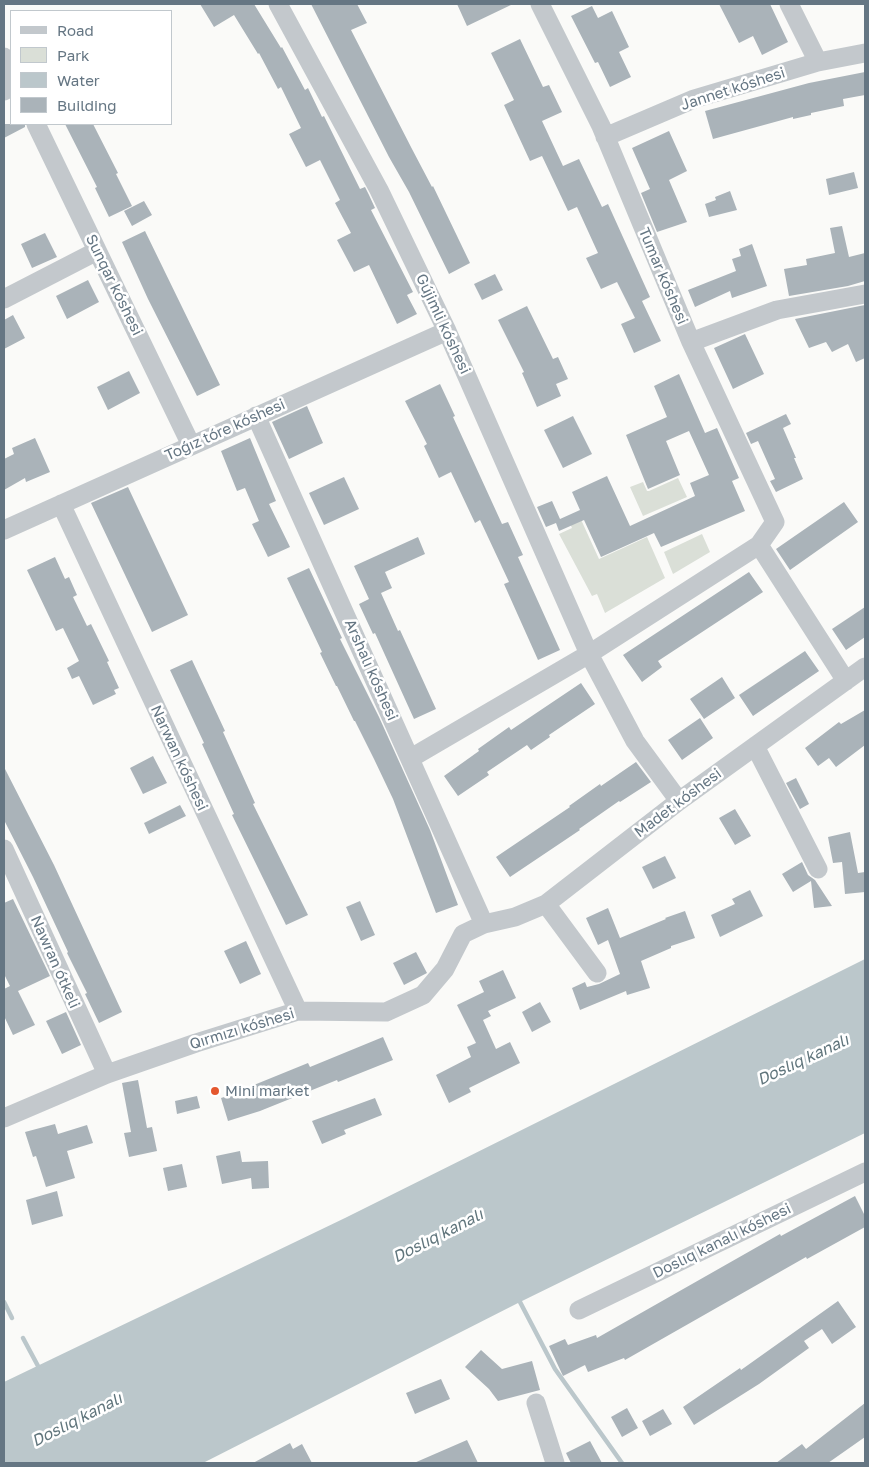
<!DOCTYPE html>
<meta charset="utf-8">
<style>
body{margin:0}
#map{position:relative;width:869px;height:1467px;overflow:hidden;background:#fafaf8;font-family:"Golos Text",sans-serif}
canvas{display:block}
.frame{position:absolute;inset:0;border:5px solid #657683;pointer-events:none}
.legend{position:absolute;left:10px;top:10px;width:162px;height:115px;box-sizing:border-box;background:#fff;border:1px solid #c1c8cd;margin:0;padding:6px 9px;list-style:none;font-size:15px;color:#657683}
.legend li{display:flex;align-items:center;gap:10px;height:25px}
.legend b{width:25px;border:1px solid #c1c8cd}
</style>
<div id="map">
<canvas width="869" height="1467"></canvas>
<div class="frame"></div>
<ul class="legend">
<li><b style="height:6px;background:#c3c8cc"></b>Road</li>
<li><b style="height:14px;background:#dadfd7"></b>Park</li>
<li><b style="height:14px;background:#bbc7cb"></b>Water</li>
<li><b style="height:14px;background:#aab3b9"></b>Building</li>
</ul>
</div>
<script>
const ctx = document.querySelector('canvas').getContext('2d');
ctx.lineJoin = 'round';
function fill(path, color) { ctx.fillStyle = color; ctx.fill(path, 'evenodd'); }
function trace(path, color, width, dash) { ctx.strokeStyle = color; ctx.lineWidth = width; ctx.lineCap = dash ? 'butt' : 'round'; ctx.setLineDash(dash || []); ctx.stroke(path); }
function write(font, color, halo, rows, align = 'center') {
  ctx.font = font + ' "Golos Text",sans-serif'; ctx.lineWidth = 5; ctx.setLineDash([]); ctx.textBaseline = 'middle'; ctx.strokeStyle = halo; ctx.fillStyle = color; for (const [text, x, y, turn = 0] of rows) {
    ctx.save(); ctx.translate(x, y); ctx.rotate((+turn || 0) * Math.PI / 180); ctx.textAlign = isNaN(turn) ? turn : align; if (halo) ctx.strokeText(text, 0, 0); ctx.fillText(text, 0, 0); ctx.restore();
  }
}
fill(new Path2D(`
 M678,478L687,497L643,516L630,487L643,482L647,491H649Z
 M578,513L599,559L647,537L665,578L605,613L597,594L592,596L559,534L572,528L568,519Z
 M702,534L710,552L673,574L664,552Z`), '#dadfd7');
fill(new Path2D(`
 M865,959V1133L520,1302L203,1463H4V1382L345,1218Z`), '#bbc7cb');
trace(new Path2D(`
 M4,1302L12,1318
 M520,1302L555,1369L622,1463
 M23,1338L38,1366`), '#bbc7cb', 4.5);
fill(new Path2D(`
 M200,4H254L281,48L282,47L305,90L308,88L322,117L324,116L360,189L365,187L369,195L375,208L371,210L413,292L407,295L417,314L397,324L369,265L354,272L337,240L351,233L335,203L340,200L320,160L306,167L289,134L301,128L281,87L278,89L259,53L258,54L234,15L214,27Z
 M311,4H357L367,23L351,30L412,149L432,187L433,186L470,263L449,274L409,192L389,157Z
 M457,4H513L467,26Z
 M719,4H770L788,42L762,55L753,36L739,43Z
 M592,6L598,18L612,11L629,47L619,52L631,77L610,87L598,62L595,63L571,16Z
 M520,39L543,87L549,85L562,112L542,121L563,166L579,159L602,207L608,204L650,297L642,301L661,341L634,353L621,324L635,318L617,282L601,289L586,258L598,253L577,207L568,211L542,156L530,161L504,105L514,100L491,53Z
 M865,72V95L843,99L844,106L811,113V115L793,119V117L713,139L705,111L809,83Z
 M4,124H25V127L4,138Z
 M65,124H93L118,173L116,174L132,206L109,217L95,188L97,187Z
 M669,131L687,171L669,180L687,222L657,232L641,193L650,189L632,148Z
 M854,172L858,188L829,195L826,179Z
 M730,191L737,210L709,217L705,204L716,200L715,197Z
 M144,201L152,215L132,226L124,211Z
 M842,226L849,257L865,253V281L848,286L789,296L784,269L807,265L806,259L835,253L830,228Z
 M145,231L220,385L197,396L148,299L122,242Z
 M45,233L57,257L32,268L21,244Z
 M752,244L767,286L732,298L730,291L695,307L688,290L736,271L732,259L741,256L739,249Z
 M495,274L503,290L482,300L474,284Z
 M88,280L99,302L67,319L56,296Z
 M865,305V358L856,362L848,344L832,352L826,342L809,348L795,319Z
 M527,306L553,359L558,357L568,379L556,384L561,396L537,407L522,373L524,372L498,320Z
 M13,315L25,338L4,349V320Z
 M745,334L764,374L733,389L714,348Z
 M129,371L140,393L108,410L97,387Z
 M679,374L705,433L717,428L739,478L732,481L745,511L661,547L654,533L601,557L584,520L559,531L556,523L546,527L537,507L552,501L560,519L580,510L572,492L607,476L630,526L695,496L690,483L709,475L689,431L666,441L680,475L648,489L626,435L667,417L654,386Z
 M440,384L455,416L453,417L502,524L508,522L523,555L518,557L560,650L538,660L504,584L509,582L480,520L475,523L451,472L439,478L424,446L427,444L405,401Z
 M307,406L323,443L289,459L272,422Z
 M786,414L791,424L783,428L796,458H794L803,479L776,492L770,481L775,479L758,441L751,444L746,433Z
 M573,416L592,454L563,468L544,430Z
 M35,438L50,472L26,482L25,478L4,490V459L14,454L12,448Z
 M250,438L276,501L269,504L290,547L268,557L252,524L259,521L245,488L237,491L221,451Z
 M344,477L359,509L324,525L309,493Z
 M128,487L188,615L152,632L91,503Z
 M844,502L858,522L790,570L776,549Z
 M418,537L425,554L385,572L392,588L381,593L398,631L400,630L436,709L414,719L375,633L373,634L359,604L369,599L354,566Z
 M55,557L65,579L69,577L77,595L73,597L87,626L91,624L109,661L107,662L119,688L114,690L116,694L93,705L79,676L72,679L67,668L79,661L63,628L56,631L27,570Z
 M309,568L342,638L340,639L379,717L430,830L458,905L436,913L393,799L374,759L355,721H354L337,686H336L320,653L322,652L287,578Z
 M749,572L763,592L658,661L662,667L642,682L623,655Z
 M865,607V637L846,650L832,629Z
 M805,651L819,671L753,716L739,695Z
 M192,660L225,731L223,732L255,803L253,804L308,915L286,925L232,815L234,814L202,744L204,743L170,670Z
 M722,677L735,698L704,719L690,699Z
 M581,683L595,704L549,735L550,737L531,750L527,745L487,772L489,775L458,796L444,776L479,751L478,749L509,727L511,730Z
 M865,710V745L836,767L829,758L818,766L805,748L839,722L841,724Z
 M700,718L713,738L682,760L668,740Z
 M153,756L167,783L143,794L130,768Z
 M636,762L651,782L620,802L619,801L579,829L580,830L510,877L496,857L570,807L569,806L600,784L601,786Z
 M4,767L54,865L122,1012L99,1023L85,994L87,993L67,953L68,952L33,877L4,820Z
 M796,778L809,804L800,809L786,783Z
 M180,805L186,816L149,834L144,823Z
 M735,809L751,836L735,845L719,818Z
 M850,832L858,873L865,872V892L845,894L842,862L833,863L828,837Z
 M665,856L676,878L653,889L642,867Z
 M802,862L808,875L815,880L832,906L814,908L811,881L793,892L782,874Z
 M750,890L763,916L720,937L711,915L735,904L732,899Z
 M13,899L50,976L18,991L35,1025L13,1035L4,1016V989L10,986L4,974V903Z
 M360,901L375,935L361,941L346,907Z
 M608,908L620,938L666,919L665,918L685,911L695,938L671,946V948L641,961L650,988L627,995L626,991L580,1010L572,988L585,982L587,987L599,984L620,974L608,940L598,945L586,918Z
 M246,941L261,974L240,984L224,951Z
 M416,952L427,973L404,985L393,963Z
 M503,970L516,998L488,1011L491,1016L483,1020L496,1049L510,1042L520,1063L469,1088L471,1092L449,1103L436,1075L471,1057L467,1047L476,1043L457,1005L484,992L479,981Z
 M540,1002L551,1022L532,1032L522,1012Z
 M66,1012L81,1045L62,1054L46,1021Z
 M383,1037L393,1060L338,1082L337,1080L260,1111L228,1121L221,1098L250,1089L249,1087L308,1063L310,1067Z
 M138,1080L147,1128L152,1127L157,1151L129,1157L124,1133L131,1132L122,1083Z
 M197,1096L200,1108L177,1114L175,1101Z
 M375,1098L382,1115L344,1130L346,1134L322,1144L312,1121Z
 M55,1124L58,1134L87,1125L93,1143L67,1151L75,1178L46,1187L36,1156L33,1157L25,1132Z
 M240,1151L242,1162L268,1161L269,1188L252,1189L251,1178L222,1184L216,1156Z
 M182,1164L187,1187L168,1191L163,1168Z
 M57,1191L63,1216L32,1225L26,1200Z
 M855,1196L865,1216V1227L807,1259L806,1257L625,1360L624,1358L588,1372L585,1365L563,1376L549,1346L565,1339L568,1345L596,1335L597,1338L780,1234L781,1236Z
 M838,1301L856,1327L832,1344L822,1329L804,1341L809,1348L759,1384L694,1425L683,1407L740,1368L741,1370Z
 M481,1350L502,1369L532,1361L540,1390L498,1401L489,1389L465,1367Z
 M441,1379L450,1399L415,1414L406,1393Z
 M865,1403V1437L828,1463H776L802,1444L806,1449Z
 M627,1408L638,1428L622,1437L611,1417Z
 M663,1409L672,1424L650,1436L642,1421Z
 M467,1440L478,1463H414Z
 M590,1441L602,1463H571L566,1453Z
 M290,1443L293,1449L302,1444L312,1463H253Z`), '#aab3b9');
trace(new Path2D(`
 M278,4L379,190L447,331L589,654L635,741L679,801
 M789,4L818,62
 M4,57L11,72
 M4,91L11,87
 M36,124L191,445
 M605,137L694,99L818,62L865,53
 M4,299L97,251
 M691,342L777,310L865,294
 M256,416L484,924
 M61,504L298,1011
 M4,530L447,331
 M759,545L846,681
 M755,746L818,869
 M411,758L589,654L759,545L775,522L691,342L601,126L540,4
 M4,849L107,1074
 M546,904L597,973
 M4,1118L107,1074L196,1043L298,1011L386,1012L423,995L445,969L463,934L484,924L515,917L546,904L679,801L865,667
 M579,1310L865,1172
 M536,1403L555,1463`), '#c3c8cc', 19);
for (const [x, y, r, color] of [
 [215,1091,5,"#e4572e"]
]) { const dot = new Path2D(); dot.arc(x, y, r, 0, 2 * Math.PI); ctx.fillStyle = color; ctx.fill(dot); trace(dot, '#fff', 2); }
write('15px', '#657683', '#fff', [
 ["Jannet kóshesi",733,89,-18],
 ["Tumar kóshesi",663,276,67],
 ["Sunqar kóshesi",114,285,64],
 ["Gújimli kóshesi",443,324,65],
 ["Toǵız tóre kóshesi",225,430,-24],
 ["Arshalı kóshesi",371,670,66],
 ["Narwan kóshesi",179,758,65],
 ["Madet kóshesi",678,803,-37],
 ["Nawran ótkeli",55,962,66],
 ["Qırmızı kóshesi",242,1029,-17],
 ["Doslıq kanalı kóshesi",722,1241,-26]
]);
write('15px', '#657683', '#fff', [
 ["Mini market",225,1091]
], 'left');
write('italic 16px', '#60757c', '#fff', [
 ["Doslıq kanalı",803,1060,-25],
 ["Doslıq kanalı",438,1236,-27],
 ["Doslıq kanalı",77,1420,-27]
]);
</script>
